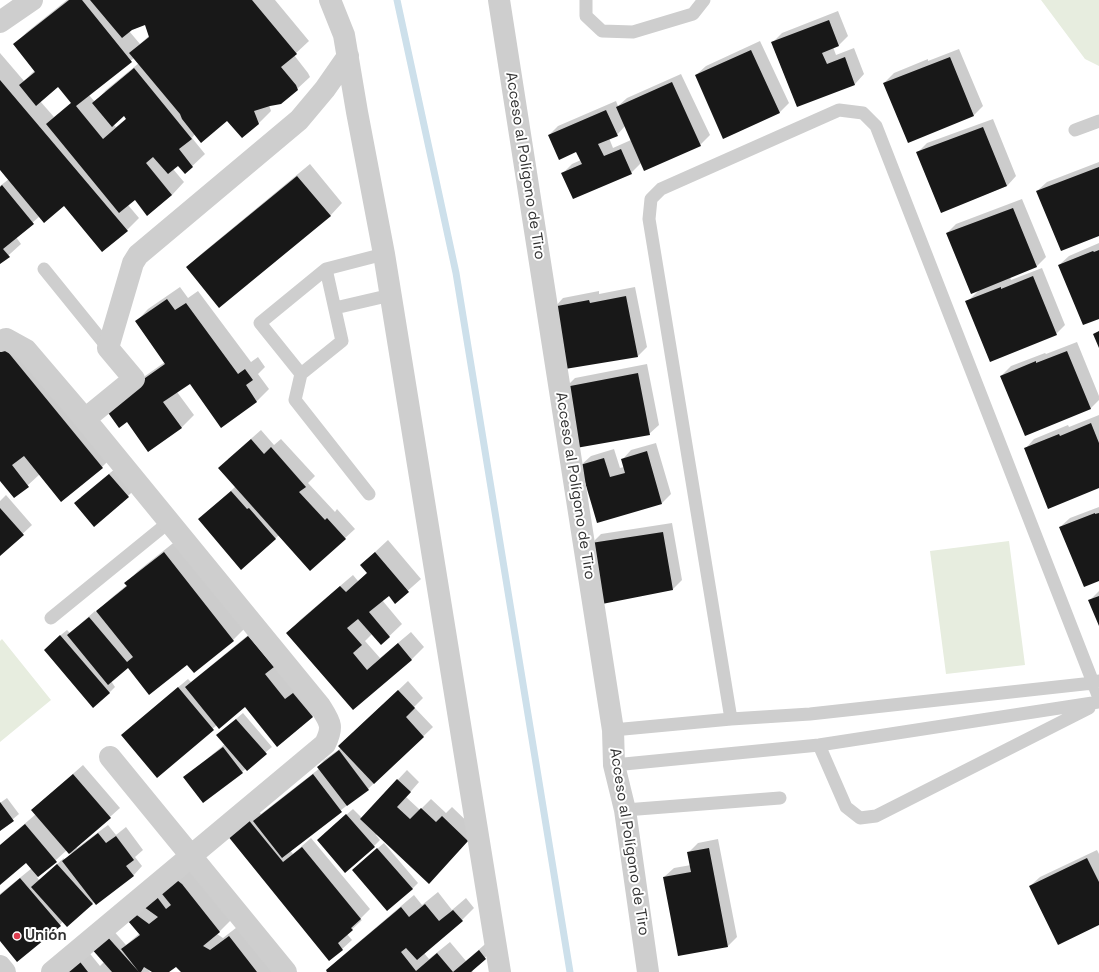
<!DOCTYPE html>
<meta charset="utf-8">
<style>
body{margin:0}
canvas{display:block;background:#fff}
</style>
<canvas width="1099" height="972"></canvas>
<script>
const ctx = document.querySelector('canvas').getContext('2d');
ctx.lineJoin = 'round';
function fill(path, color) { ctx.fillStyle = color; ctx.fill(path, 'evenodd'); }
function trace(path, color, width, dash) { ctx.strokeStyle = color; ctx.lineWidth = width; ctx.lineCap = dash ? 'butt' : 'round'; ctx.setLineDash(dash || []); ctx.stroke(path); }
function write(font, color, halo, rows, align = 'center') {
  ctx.font = font + ' "Space Grotesk",sans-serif'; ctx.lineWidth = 4; ctx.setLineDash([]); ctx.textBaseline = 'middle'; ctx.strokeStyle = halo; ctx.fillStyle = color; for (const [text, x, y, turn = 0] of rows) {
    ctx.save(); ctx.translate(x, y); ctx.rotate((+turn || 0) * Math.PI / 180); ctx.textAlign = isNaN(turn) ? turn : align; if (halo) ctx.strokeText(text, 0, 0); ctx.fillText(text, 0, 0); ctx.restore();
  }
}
fill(new Path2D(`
 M1041,0H1099V66L1085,59Z
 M1009,541L1025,665L946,674L930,551Z
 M2,639L51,700L0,742V641Z`), '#e7eddf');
fill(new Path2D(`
 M67,0H275L309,41L294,55L308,73L310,77L297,89L269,105L271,111L258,124L227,120L195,134L192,138L205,154L185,173L178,164L173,169L184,182L172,195L148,214L135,199L128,205L139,218L127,230L64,205L40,216L16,237L21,244L0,263V186L9,179L0,169V53L24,81L35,70L15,44L27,32ZM146,24L150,35L140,44L129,31ZM134,58L139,63L106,90L95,102L89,95ZM59,86L72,102L54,117L40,101ZM124,115L127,118L116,127L113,124Z
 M838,11L848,36L839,45L833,47L836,55L854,48L864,74L855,84L797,106L772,43L782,33Z
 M760,41L789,103L780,112L724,138L696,75L706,66Z
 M959,49L983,106L974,115L884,83L894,73L928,59V61Z
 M681,74L710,135L700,145L645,170L641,163L631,173H563L572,164L581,160L577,151L549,135L558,126L616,101L618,106L627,98ZM625,126L631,140L613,148L609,138L617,135Z
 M993,119L1016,176L1007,186L941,212L917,153L927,143Z
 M1099,162V235L1037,191L1047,182Z
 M310,164L342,203L330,216L187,267L200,255Z
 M1022,199L1046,257L1037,266L1010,277L1011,280L1042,268L1065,325L1056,334L967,302L979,290L947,233L956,224Z
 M1099,243V318L1059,265L1069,256Z
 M180,287L188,298L198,291L251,362L258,357L265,367L258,374L269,389L257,401L222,426L190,382L177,392L194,415L181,428L118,395L165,362L136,322L148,309Z
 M635,287L647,347L638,356L554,308L563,298L599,291V294Z
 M16,334L114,455L102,467L40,474L15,497L0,479V347Z
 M1077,342L1099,396V400L1091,408L1026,435L1001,376L1011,366L1045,353L1046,354Z
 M647,364L659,425L649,434L566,387L575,378Z
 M1099,415V487L1025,449L1034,439L1068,425L1069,427Z
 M261,430L274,445L281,439L315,476L308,483L335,512L337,509L355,529L310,570L279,535L275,539L199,520L235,487L228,459Z
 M656,443L671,494L662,503L581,465L591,456L614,449L620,468L624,467L622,460L631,450Z
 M116,468L134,490L128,496L81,497Z
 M6,495L32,525L0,555V501Z
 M1099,507V580L1060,527L1070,518Z
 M672,523L682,580L673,589L592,543L601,534Z
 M177,540L245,628L233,640L128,667L111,681L115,687L109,693L51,643L67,630L70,633L95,611L96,612L110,599L127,585L126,583L138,571Z
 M388,540L421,579L395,602L389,594L382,600L402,624L381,644L372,634L365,641L380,658L411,632L424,647L412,659L353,709L288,633L300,620L353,575L358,581L368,573L361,565Z
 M1099,591V624L1090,600Z
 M258,627L321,707L312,717L245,706L217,725L157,776L132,726L188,679L191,682Z
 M408,681L423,698L414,707L433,727L368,789L290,850L293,854L311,838L370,909L360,919L362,920L347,934L352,940L330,960L228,835L257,810L261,814L320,768L318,767L324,760L341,748L349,737Z
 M243,713L272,747L242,772L185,777L225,744L224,729Z
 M83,765L120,808L76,847L77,848L108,825L116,835L126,827L143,850L135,857L142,866L133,876L94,902L67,926L63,921L60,925L0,939V894L32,868L26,862L0,884V845L36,814L42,801ZM67,850L71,854L65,860L64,858L39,880L37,877Z
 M407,770L419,782L406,797L420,810L431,799L446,813L452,807L477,831L438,873L377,834L376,835L380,840L374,846L324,834L353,809L362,818Z
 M7,798L19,814L0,830V803Z
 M718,839L737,937L728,946L664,877L674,868L691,865L689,852L698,843Z
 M384,843L418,883L412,889L359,864Z
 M1097,850L1099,854V924L1030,886L1040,877Z
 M186,866L232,919L217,934L223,938L241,924L279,972H182L176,965L168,972H154L147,968L150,972H61L87,950L100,966L104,962L91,947L112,929L126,945L140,933L129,920Z
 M438,892L452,910L466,898L474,908L462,920L424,953L429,959L450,942L466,961L492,938L498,946L471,970L473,972H326L340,958L414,895L422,905Z`), '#0003');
trace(new Path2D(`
 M397,0L456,273L570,972`), '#cde0eb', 7);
fill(new Path2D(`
 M69,0H82L132,62L76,106L103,139L126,119L124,116L112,127L92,103L134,68L192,139L179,149L193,167L185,174L178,166L168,174L153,157L146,163L172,195L147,216L135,200L119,213L46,124L71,103L58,87L36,106L19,85L35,72L13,44Z
 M90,0H252L297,54L281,67L296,85L298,90L281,104L270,106L254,111L259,124L242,138L227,121L201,143L182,119L180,114L129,53L149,37L145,25L132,30L122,38Z
 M829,20L839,46L822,53L827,64L845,57L855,85L797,107L771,42Z
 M751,50L780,113L723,139L695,75Z
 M950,57L974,116L908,143L883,83Z
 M0,80L128,231L102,252L64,206L44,223L0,170Z
 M672,82L701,146L644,171L616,107Z
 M606,110L618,136L598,144L604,156L621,149L632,174L573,199L561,173L582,164L576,152L559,160L548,135Z
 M983,127L1007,186L941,213L916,152Z
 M1099,167V236L1061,251L1036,191Z
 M297,176L331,216L219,308L186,267Z
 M2,185L34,224L3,249L10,257L0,264V187Z
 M1013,208L1037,267L971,294L946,233Z
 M1099,250V319L1083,325L1058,265L1093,251L1094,252Z
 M1033,276L1057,335L990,362L965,301L1001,287V289Z
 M626,296L638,357L565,369L552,307L589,300L590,303Z
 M167,299L175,310L186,303L238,374L245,369L253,380L246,385L257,402L221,428L190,384L163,402L182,428L148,452L127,422L119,428L104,407L165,364L135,321Z
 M1099,331V348L1093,334Z
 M3,346L103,468L61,502L24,456L12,465L29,487L14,498L0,481V348Z
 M1067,351L1091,409L1025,436L1000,376L1036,361V363Z
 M638,373L650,435L576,448L565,387Z
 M1091,423L1099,443V488L1048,509L1024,448L1059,434L1060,436Z
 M251,439L264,454L271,447L306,487L299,492L325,520L327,518L346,539L310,571L218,468Z
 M647,451L662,504L597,523L580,465L604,458L610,477L625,473L621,459Z
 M109,474L129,497L94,527L74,503Z
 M231,491L247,509L249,508L276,539L241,570L198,519Z
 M0,508L24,535L0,556Z
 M1095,513V514L1099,513V581L1084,587L1059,527Z
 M663,532L673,590L602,604L591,543Z
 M164,552L234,641L194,673L187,665L149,695L128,668L108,685L67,635L89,617L127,662L133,657L96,611L127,586L124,583Z
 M375,552L409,592L395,604L389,596L369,612L390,637L381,645L358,619L347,628L362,645L353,653L367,670L398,643L412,660L353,710L286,633L340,586L346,592L367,573L360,565Z
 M1099,596V626L1088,600Z
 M60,635L110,693L93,708L44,650Z
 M248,636L274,667L265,674L285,699L293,693L313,717L277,747L245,707L219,729L185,687Z
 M178,687L214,730L157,778L121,735Z
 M398,690L415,708L406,717L424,737L374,784L338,746Z
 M236,719L267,754L247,771L216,735Z
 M223,747L243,773L203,803L183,777Z
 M339,750L369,790L347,806L317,767Z
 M73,774L111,818L69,854L31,810Z
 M313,774L342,812L282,858L253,821Z
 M397,779L411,792L397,807L410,819L421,808L436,822L442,816L468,841L429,884L360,819Z
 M0,802L14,821L0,831Z
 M346,814L375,847L345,873L317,840Z
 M247,818L283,862L302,847L361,919L351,928L353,930L338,943L343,950L329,961L227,835Z
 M25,824L57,862L38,877L26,863L0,885V845Z
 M98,833L106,843L116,836L134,860L126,866L134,876L96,905L62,861Z
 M377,848L413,889L387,911L352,870Z
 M709,848L728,947L678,956L663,877L691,872L687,852Z
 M1087,858L1099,882V925L1058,945L1029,886Z
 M57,864L93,904L67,927L31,887Z
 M173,877L182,884L220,932L203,946L210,950L229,936L257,972H181L176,967L169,972H152L144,967L141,972H139L121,949L140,935L128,921L134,913L149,924L158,917L144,907L154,893L166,909L171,905L158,889Z
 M20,878L61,926L17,962L0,941V895Z
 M425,904L439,921L453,910L463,921L417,960L406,948L401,952L416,971L437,953L453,972H327L326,970L401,907L409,917Z
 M105,934L139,972H112L90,947Z
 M479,950L486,959L471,972H453Z
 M77,958L88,972H61Z`), '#181818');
trace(new Path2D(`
 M586,0V16L602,31L633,32L693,14L704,0
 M1075,130L1099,121
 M44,269L108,348
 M335,308L391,295
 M301,374L342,341L326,269
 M369,494L295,400L301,374L260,323L326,269L384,254
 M51,618L169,522
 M731,719L649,219L651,199L661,189L839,110L863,113L876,126L1099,698
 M613,730L731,719L810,714L1093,683L1099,681
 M819,745L846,807L860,818L876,816L1089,708
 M614,765L819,745L1099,702
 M625,810L780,798`), '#cecece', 13);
trace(new Path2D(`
 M330,0L344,35L357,112L384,254L500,972
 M499,0L613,730L614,765L625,810L648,972
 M0,22L32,0
 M0,341L6,339L26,350L85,419L320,706C330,722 334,726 325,744L52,972
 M85,419L134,379L108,348L133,263L138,255L299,120L325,89L348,56
 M110,757L286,972
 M0,966L5,972`), '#cecece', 22);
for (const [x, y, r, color] of [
 [17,936,4,"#dd3d4f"]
]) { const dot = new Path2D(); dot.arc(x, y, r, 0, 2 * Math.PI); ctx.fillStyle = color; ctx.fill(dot); trace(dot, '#fff', 1.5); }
write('15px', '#313131', '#fff', [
 ["Acceso al Polígono de Tiro",525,166,81],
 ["Acceso al Polígono de Tiro",575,486,81],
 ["Acceso al Polígono de Tiro",629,842,81]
]);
write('bold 15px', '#313131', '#fff', [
 ["Unión",25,936]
], 'left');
</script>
